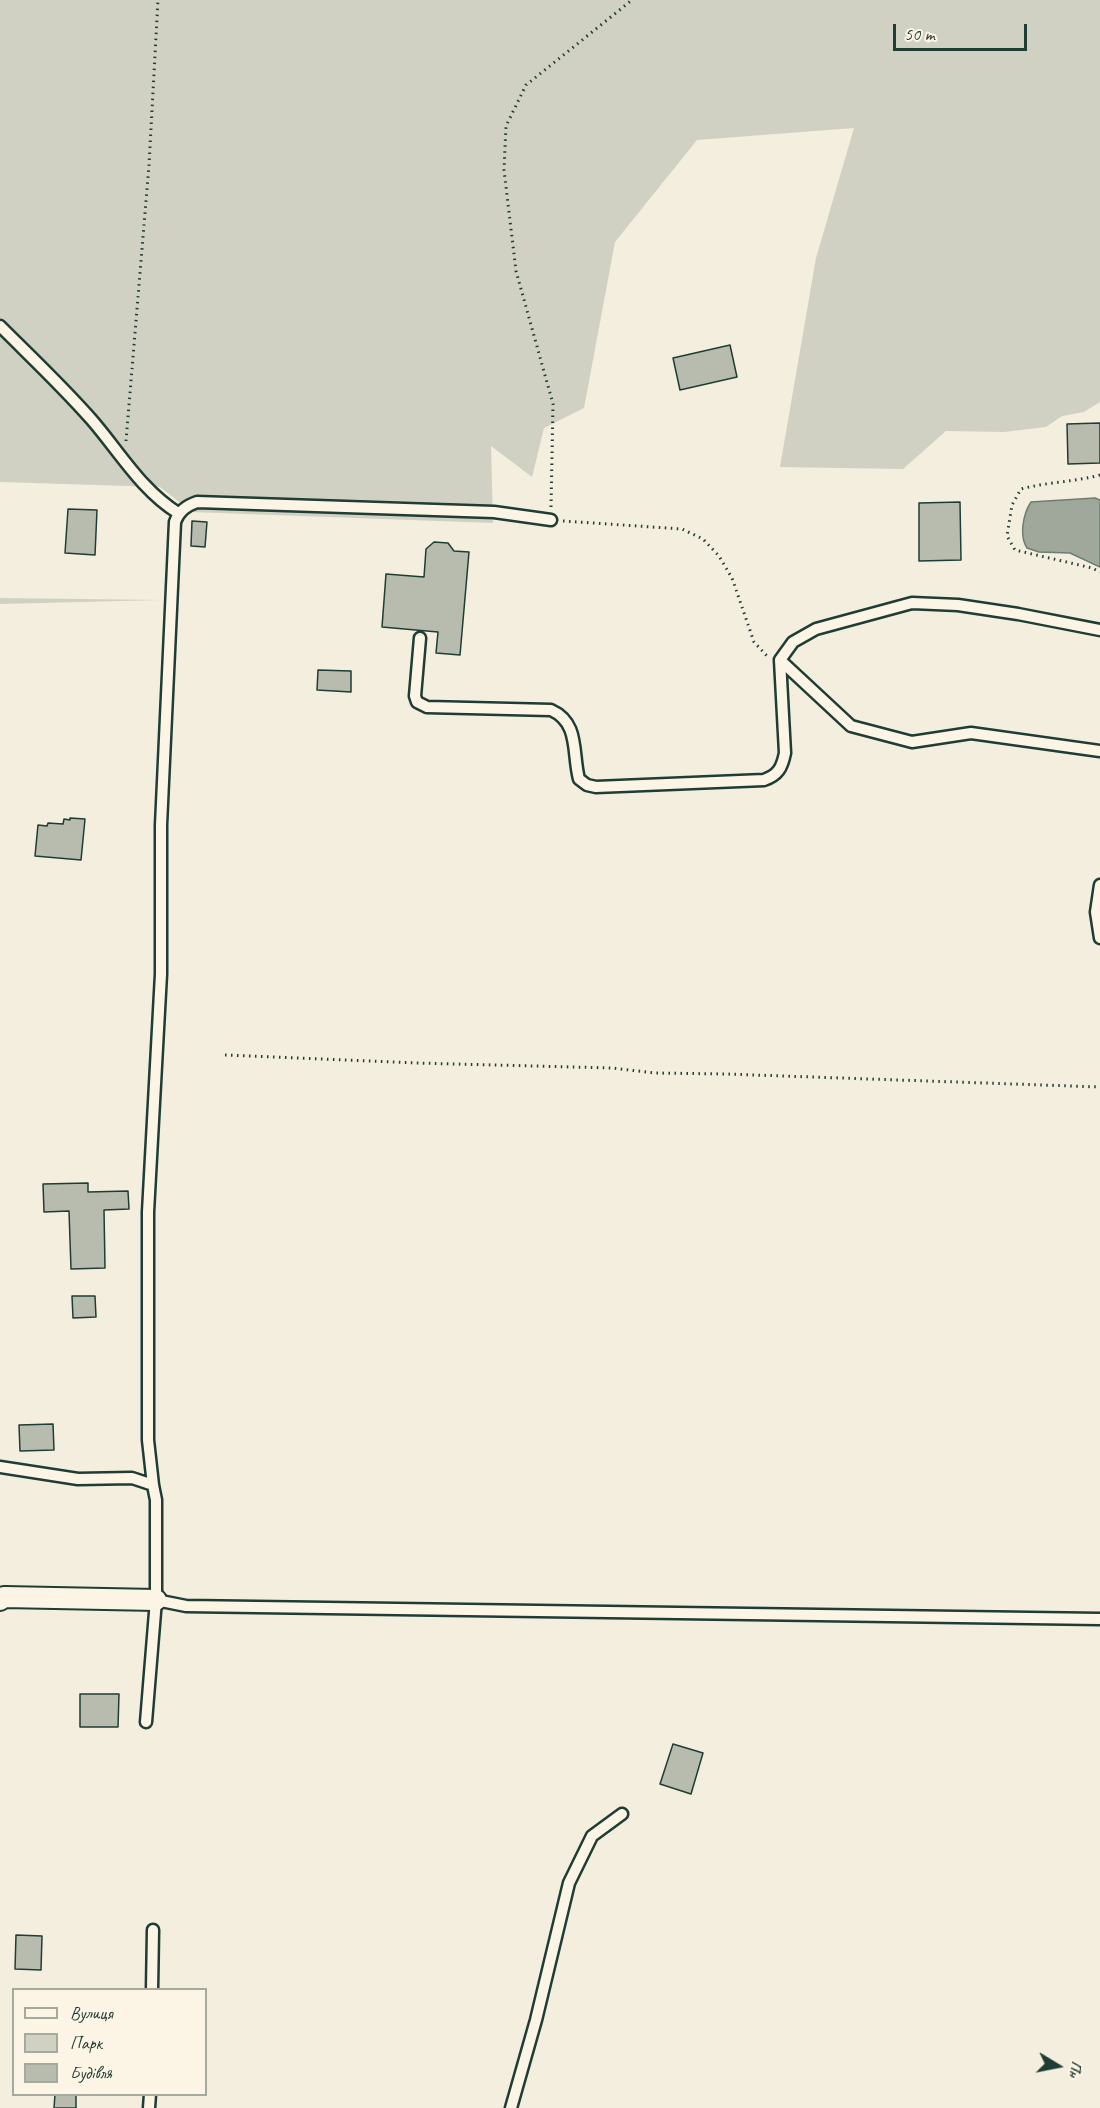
<!DOCTYPE html>
<meta charset="utf-8">
<style>
body{margin:0}
#map{position:relative;width:1100px;height:2108px;overflow:hidden;background:#f3eede;font-family:Caveat,sans-serif}
canvas{display:block}
.legend{position:absolute;left:12px;top:1988px;width:195px;height:108px;box-sizing:border-box;background:#fcf5e5;border:2px solid #a4ab9e;margin:0;padding:8px 10px;list-style:none;font-size:18px;color:#1f3d34}
.legend li{display:flex;align-items:center;gap:12px;height:30px}
.legend b{width:30px;border:2px solid #a4ab9e}
.north{position:absolute;left:1028px;top:2036px;width:60px;height:60px;-webkit-text-stroke:4px #fcf5e5;paint-order:stroke;rotate:100deg;font-size:16px;font-weight:700;line-height:24px;text-align:center;color:#1f3d34}
.north::after{content:'';display:block;margin:auto;width:21px;height:27px;background:#1f3d34;clip-path:polygon(50% 0,100% 100%,50% 72%,0 100%)}
.scale{position:absolute;left:893px;top:24px;width:134px;height:27px;box-sizing:border-box;border:3px solid #1f3d34;border-top:0;padding-left:8px;font-size:18px;line-height:21px;white-space:nowrap;color:#1f3d34;-webkit-text-stroke:4px #fcf5e5;paint-order:stroke}
</style>
<div id="map">
<canvas width="1100" height="2108"></canvas>
<ul class="legend">
<li><b style="height:8px;background:#fcf5e5"></b>Вулиця</li>
<li><b style="height:16px;background:#d0d1c2"></b>Парк</li>
<li><b style="height:16px;background:#b8bcae"></b>Будівля</li>
</ul>
<div class="north">Пн</div>
<div class="scale">50 m</div>
</div>
<script>
const ctx = document.querySelector('canvas').getContext('2d');
ctx.lineJoin = 'round';
function fill(path, color) { ctx.fillStyle = color; ctx.fill(path, 'evenodd'); }
function trace(path, color, width, dash) { ctx.strokeStyle = color; ctx.lineWidth = width; ctx.lineCap = dash ? 'butt' : 'round'; ctx.setLineDash(dash || []); ctx.stroke(path); }
fill(new Path2D(`
 M0,0H1100V402L1084,412L1062,416L1046,427L1004,432L946,431L903,469L780,467L816,258L854,128L697,140L615,242L584,408L544,428L532,477L491,446L493,523L192,512L160,487L0,482Z
 M0,598L161,600L0,604Z`), '#d0d1c2');
const water = new Path2D(`
 M1095,498L1100,500V567L1070,553L1039,552L1027,548C1019,536 1023,514 1031,502Z`);
fill(water, '#a0a89b');
trace(water, '#6c7d72', 1.5);
const building = new Path2D(`
 M730,345L737,377L680,390L673,358Z
 M1100,423V463L1068,464L1067,424Z
 M960,502L961,560L919,561V503Z
 M68,509L97,510L95,555L65,553Z
 M192,521L207,522L205,547L191,546Z
 M434,542L448,543L454,551L469,552L460,655L436,653L438,632L382,627L386,574L424,577L426,549Z
 M318,670L351,671V692L317,690Z
 M70,818L85,819L81,860L35,856L38,825L47,826L48,823L63,824L64,819L70,820Z
 M88,1183V1192L128,1191L129,1209L104,1210L105,1268L71,1269L69,1211L44,1212L43,1184Z
 M72,1296H95L96,1317L73,1318Z
 M53,1424L54,1450L20,1451L19,1425Z
 M80,1694H119L118,1727H80Z
 M673,1744L703,1753L691,1794L660,1784Z
 M16,1935L42,1936L41,1970L15,1969Z
 M55,2094H76V2108H54Z`);
fill(building, '#b8bcae');
trace(building, '#1f3d34', 1.5);
const service = new Path2D(`
 M0,326C31,357 62,386 91,419C119,451 141,490 178,513
 M420,638L415,696L417,702L427,707L551,710C580,723 572,753 579,779L587,785L596,787L764,780C778,775 782,768 785,753L780,660L793,642L816,629L912,603L958,605L1018,614L1100,630
 M780,660L851,726L912,742L971,733L1100,751
 M1100,885L1096,912L1100,938
 M0,1467L78,1479L132,1478L153,1485L156,1500V1600L146,1722
 M153,1485L148,1440V1212L161,974V825L175,522C179,511 186,506 197,502L494,512L551,520
 M156,1600L186,1606L1100,1619
 M152,1990L153,1930
 M149,2108L150,2094
 M511,2108L536,2020L569,1883L592,1836L622,1814`);
const minor = new Path2D(`
 M0,1600L4,1597L156,1600`);
trace(service, '#1f3d34', 15);
trace(minor, '#1f3d34', 24);
trace(new Path2D(`
 M126,441L149,165L158,0
 M1100,475C1074,482 1047,482 1021,489L1012,505L1007,536L1015,550L1092,568L1100,572
 M551,507L553,404L516,271L504,170L506,126L526,85L632,0
 M563,521L682,529L703,539L719,556L732,578L754,642L767,656
 M225,1055L416,1063L612,1068L655,1073L726,1074L1100,1087`), '#1f3d34', 3, [1.5, 4.5]);
trace(service, '#fcf5e5', 10);
trace(minor, '#fcf5e5', 20);
</script>
